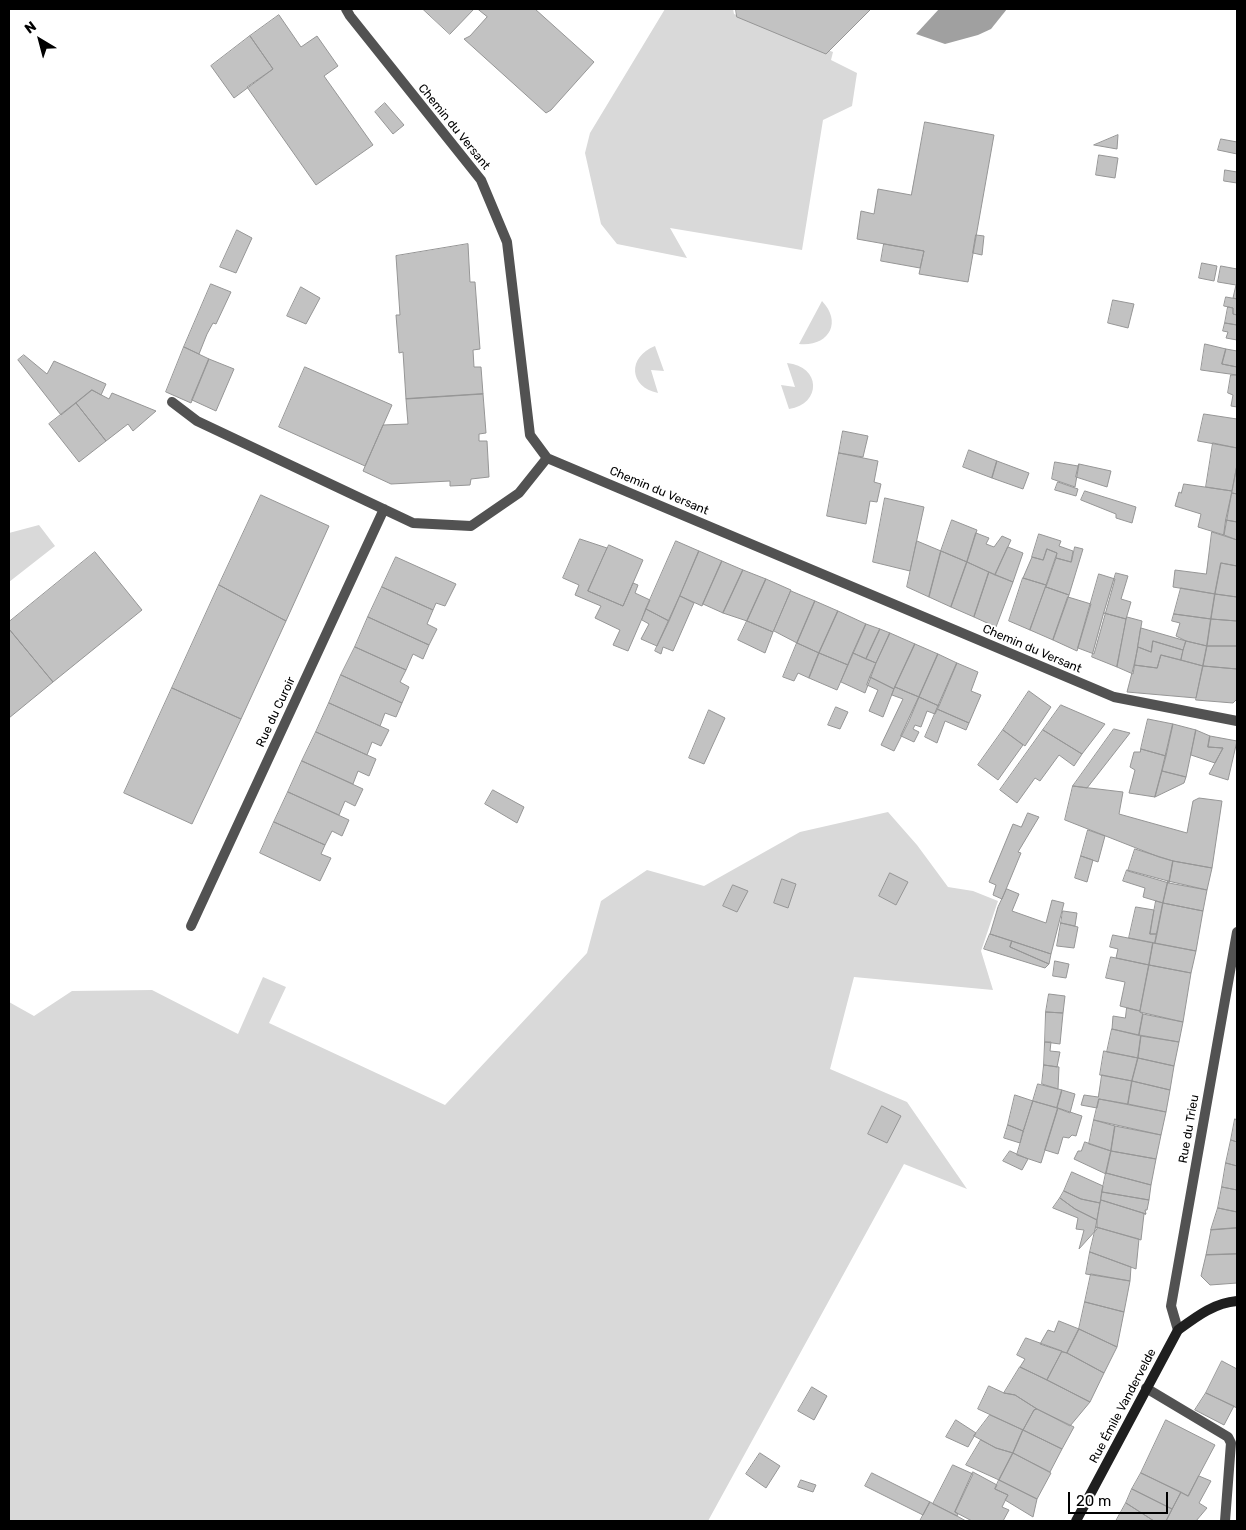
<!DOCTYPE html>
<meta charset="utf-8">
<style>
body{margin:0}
#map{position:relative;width:1246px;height:1530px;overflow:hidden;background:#fff;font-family:Rubik,sans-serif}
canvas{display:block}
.frame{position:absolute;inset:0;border:10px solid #000;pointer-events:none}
.north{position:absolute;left:15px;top:15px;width:50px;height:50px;-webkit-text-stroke:4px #fff;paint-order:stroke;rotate:323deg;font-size:14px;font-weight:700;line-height:20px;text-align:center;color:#000}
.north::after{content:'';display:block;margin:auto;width:18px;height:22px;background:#000;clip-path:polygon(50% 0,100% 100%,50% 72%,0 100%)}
.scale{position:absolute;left:1068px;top:1492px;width:100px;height:22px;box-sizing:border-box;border:2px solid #000;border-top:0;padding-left:6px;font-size:15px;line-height:18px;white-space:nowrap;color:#000;-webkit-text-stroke:4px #fff;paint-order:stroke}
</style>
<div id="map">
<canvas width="1246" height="1530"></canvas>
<div class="frame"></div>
<div class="north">N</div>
<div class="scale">20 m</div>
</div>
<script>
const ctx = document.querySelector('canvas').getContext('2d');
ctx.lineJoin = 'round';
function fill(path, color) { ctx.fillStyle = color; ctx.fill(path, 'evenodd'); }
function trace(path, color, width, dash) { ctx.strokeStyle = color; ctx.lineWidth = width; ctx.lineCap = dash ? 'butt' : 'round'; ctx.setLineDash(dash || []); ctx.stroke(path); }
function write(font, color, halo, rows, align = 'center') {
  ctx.font = font + ' Rubik,sans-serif'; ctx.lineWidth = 4; ctx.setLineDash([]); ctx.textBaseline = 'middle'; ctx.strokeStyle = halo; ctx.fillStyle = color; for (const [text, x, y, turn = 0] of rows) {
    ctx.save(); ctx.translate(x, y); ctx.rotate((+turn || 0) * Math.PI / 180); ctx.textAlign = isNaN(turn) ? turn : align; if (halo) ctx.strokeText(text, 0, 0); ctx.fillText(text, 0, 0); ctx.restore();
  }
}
fill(new Path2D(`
 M665,9H733L734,14L833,52L831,60L857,73L852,106L823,120L802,250L670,228L687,258L617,244L601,224L585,153L590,133Z
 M822,301C843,323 828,347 799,344Z
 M655,346L664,371L651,370L658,393C629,387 627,357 655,346Z
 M787,363C821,366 822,404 789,409L781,385L795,387Z
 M39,525L55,546L9,582V533Z
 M888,812L917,845L948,887L973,891L998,901L981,951L993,990L854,977L830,1069L907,1102L967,1189L904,1164L708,1521H9V1002L34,1016L72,991L152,990L238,1034L263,977L286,987L269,1023L445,1105L587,953L601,901L647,870L704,886L800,832Z`), '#d9d9d9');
fill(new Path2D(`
 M939,9H1007L991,29L978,35L945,44L916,34Z`), '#a0a0a0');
const building = new Path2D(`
 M423,9H474L450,34Z
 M478,9H535L594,62L551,110L546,113L464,39L470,36L487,17Z
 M736,9H871L826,54L737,17Z
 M279,15L301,47L317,36L338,66L324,76L373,145L316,185L247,87L273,69L250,36Z
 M250,36L273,69L234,98L211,66Z
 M385,103L404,125L393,134L375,112Z
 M925,122L994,135L968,282L919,274L924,251L857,239L861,211L874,214L878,189L911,195Z
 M1118,135L1117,149L1094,145Z
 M1221,139L1237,142V154L1218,150Z
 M1099,155L1118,158L1115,178L1096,175Z
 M1225,170L1237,172V183L1224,181Z
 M237,230L252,238L236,273L220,267Z
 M976,235L984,236L982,255L973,253Z
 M468,244L470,282H475L480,349L473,350L474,367H481L483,394L406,399L403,352L399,353L396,315H400L396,256Z
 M884,244L924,251L920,268L881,261Z
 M1202,263L1217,266L1214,281L1199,278Z
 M1221,266L1237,269V299L1233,298L1236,285L1218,282Z
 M211,284L231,292L216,324L213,323L207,334L199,354L184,347Z
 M301,287L320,298L306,324L287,316Z
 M1226,297L1237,299V315L1233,314V308L1224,306Z
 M1113,300L1134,304L1128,328L1108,323Z
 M1228,307L1233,308V314L1237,315V325L1225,323Z
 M1225,323L1237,325V340L1226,338L1228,332L1223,331Z
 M1205,344L1226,349L1222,364L1237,367V375L1201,370Z
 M184,347L209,359L191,403L166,392Z
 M1226,349L1237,351V367L1222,364Z
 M24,355L47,374L54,361L106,384L101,395L92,390L61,415L18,360Z
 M209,359L234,369L216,411L192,400Z
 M305,367L392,405L365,466L279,427Z
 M1231,375H1237V407L1231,406L1233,395L1228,393Z
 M92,390L109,399L112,393L156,411L133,431L128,424L106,441L76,403Z
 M483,394L486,433L479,434V441H487L489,477L471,479L470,485L450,486V481L391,484L363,471L383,425L408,424L406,399Z
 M76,403L106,441L79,462L49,424Z
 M1204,414L1237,419V448L1198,441Z
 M843,431L868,436L863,457L839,453Z
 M1213,443L1237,448V465L1232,491L1206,487Z
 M969,450L997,461L992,478L963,467Z
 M839,453L878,461L874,482L881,484L877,502L870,501L866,524L827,516Z
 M997,461L1029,473L1023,489L992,478Z
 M1055,462L1078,466L1079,464L1075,487L1052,479Z
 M1079,464L1111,471L1107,487L1076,477Z
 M1237,465V494L1232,493Z
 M1058,482L1078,489L1076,496L1055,490Z
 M1184,484L1232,491L1224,535L1198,527L1201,514L1175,506L1179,492L1181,493Z
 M1085,491L1136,507L1132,523L1116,518V514L1081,500Z
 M1232,493L1237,494V522L1226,520Z
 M261,495L329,526L286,621L219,585Z
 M885,498L924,507L910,571L873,562Z
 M952,520L977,530L967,562L941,551Z
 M1226,520L1237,522V540L1224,535Z
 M1212,532L1237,540V566L1221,563L1215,594L1173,587L1175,570L1206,574Z
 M976,533L989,538L986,544L994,547L1002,536L1011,540L995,575L967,562Z
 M1039,534L1061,541L1059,546L1073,551L1071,562L1056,558L1057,553L1047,549L1043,560L1032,557Z
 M580,539L607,548L588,591L623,606L633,583L638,585L635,593L650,600L628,651L613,645L620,630L595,618L601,606L575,595L579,585L563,578Z
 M676,541L699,551L669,621L646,609Z
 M917,541L941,551L929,597L907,587Z
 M609,545L643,560L623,606L588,591Z
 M1008,547L1023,553L1013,582L995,575Z
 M1075,547L1083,549L1069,595L1046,587L1056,558L1071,562Z
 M1047,549L1057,553L1046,585L1023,578L1032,557L1043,560Z
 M699,551L722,561L702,606L680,596Z
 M941,551L967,562L951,607L929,597Z
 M95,552L142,610L53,682L9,629V622Z
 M396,557L456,584L445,606L436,603L433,610L382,587Z
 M722,561L743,570L723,613L703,604Z
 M967,562L989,572L974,617L951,607Z
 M1221,563L1237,566V597L1215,594Z
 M743,570L766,579L747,621L723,613Z
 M989,572L1013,582L996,627L974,617Z
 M1116,573L1128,576L1121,599L1131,602L1126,619L1104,613Z
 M1099,574L1115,579L1094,654L1078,648Z
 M1023,578L1046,585L1030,630L1009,621Z
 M766,579L791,590L773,632L747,621Z
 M219,585L286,621L241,719L172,688Z
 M382,587L433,610L427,624L437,629L429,645L368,617Z
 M1046,587L1069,595L1053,640L1030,630Z
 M1181,588L1215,594L1211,619L1174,614Z
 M791,591L815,601L797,643L774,631Z
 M1215,594L1237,597V621L1211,619Z
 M680,596L694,603L673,651L663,647L661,654L655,651Z
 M1068,597L1091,604L1077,651L1053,640Z
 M815,601L838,611L819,653L797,643Z
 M646,609L669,621L657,646L641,639L649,624L642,620Z
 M838,611L866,624L848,665L819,653Z
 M1104,613L1126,619L1117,667L1092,657Z
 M1174,614L1211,619L1207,646L1186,641L1176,636L1180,623L1172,621Z
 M368,617L429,645L423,659L413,654L406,670L355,647Z
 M1127,617L1142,621L1133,674L1117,667Z
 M1211,619L1237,621V646H1207Z
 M747,621L773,632L765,653L738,640Z
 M866,624L880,629L866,659L853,653Z
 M1141,628L1186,641L1183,650L1153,641L1151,652L1138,647Z
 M9,629L53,682L9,718Z
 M880,629L890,633L876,663L866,659Z
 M890,633L915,644L894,689L870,677Z
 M1153,641L1183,650L1181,660L1161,655L1157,668L1134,665L1138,647L1151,652Z
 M1186,641L1207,646L1203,666L1181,660Z
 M797,643L819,653L809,678L798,673L794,681L783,677Z
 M915,644L938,654L919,697L895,687Z
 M1207,646H1237V669L1203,666Z
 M355,647L406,670L400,682L409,687L402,703L341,675Z
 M819,653L848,665L837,690L809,678Z
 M853,653L876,663L865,693L841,682Z
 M938,654L957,663L939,706L919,697Z
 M1161,655L1203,666L1196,698L1127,692L1134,665L1157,668Z
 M957,663L978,672L971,691L981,695L969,723L937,709Z
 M1203,666L1237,669V699L1233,703L1196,700Z
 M341,675L402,703L396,717L385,713L380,726L329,703Z
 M870,677L894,689L883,717L869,711L878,690L867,685Z
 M895,687L919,697L909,721L894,751L881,745L903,699L892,695Z
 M172,688L241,719L192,824L124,793Z
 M1029,691L1051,707L1025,746L1003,730Z
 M919,697L939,706L935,714L927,711L921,727L915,725L913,729L919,732L914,742L901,736Z
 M329,703L389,730L381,746L372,742L367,755L316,732Z
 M1061,705L1105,724L1082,754L1043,730Z
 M836,707L848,712L840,729L828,725Z
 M937,709L969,723L966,730L945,721L937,743L925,737Z
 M709,710L725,718L704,764L689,758Z
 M1148,719L1173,724L1166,756L1141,749Z
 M1173,724L1196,730L1186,777L1162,771Z
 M1114,729L1130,733L1087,788L1073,786Z
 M1003,730L1023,745L998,780L978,765Z
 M1043,730L1082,754L1074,766L1059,755L1040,781L1035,778L1017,803L1000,790Z
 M1196,730L1210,736L1208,747L1223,748L1215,763L1191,755Z
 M316,732L376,759L369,776L358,771L353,784L302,761Z
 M1210,736L1237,741L1228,780L1209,774L1223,748L1208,747Z
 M1141,749L1166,756L1155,797L1129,793L1135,770L1130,767L1131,763L1134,752H1140Z
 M302,761L363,789L355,806L345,801L339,815L288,792Z
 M1162,771L1186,777L1184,783L1155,797Z
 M1073,786L1123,792L1119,814L1187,833L1193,801L1199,798L1222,801L1212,868L1173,861L1159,857L1065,820Z
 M493,790L524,807L517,823L485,804Z
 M288,792L349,820L342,836L332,831L325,845L274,822Z
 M1028,813L1039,817L1018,852L1021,853L1002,899L993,895L996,885L989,882L1013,824L1021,827Z
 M274,822L325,845L321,854L331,858L320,881L260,853Z
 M1088,830L1105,836L1098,862L1081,856Z
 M1135,849L1173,861L1169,883L1128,871Z
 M1081,856L1093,860L1087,882L1075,878Z
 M1173,861L1212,868L1207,890L1169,883Z
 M1127,870L1168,881L1163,903L1143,897L1145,888L1123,881Z
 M890,873L908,882L896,905L879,896Z
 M782,879L796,884L788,908L774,903Z
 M1168,881L1207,890L1203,911L1163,903Z
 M733,885L748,891L737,912L723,906Z
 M1007,889L1019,894L1012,911L1046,923L1052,900L1064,903L1051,954L990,934L998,907Z
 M1156,901L1163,903L1157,934H1150Z
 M1163,903L1203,911L1196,951L1155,943Z
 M1136,907L1154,910L1150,934H1157L1155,943L1129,938Z
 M1063,911L1077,913L1075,926L1061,923Z
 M1061,923L1078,927L1074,948L1057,946Z
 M990,934L1012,941L1010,947L1049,964L1045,968L984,949Z
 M1113,935L1153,943L1149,965L1116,958L1118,949L1110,947Z
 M1012,941L1051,954L1049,964L1010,947Z
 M1153,943L1196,951L1191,973L1149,965Z
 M1111,957L1149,965L1140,1011L1120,1006L1125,982L1106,978Z
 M1055,961L1069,964L1066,978L1053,976Z
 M1149,965L1191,973L1183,1022L1140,1012Z
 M1049,994L1065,996L1063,1013L1046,1012Z
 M1127,1008L1140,1011V1012L1143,1014L1139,1035L1112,1029L1113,1016L1125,1018Z
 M1046,1012L1063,1013L1060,1044L1045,1042Z
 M1143,1014L1183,1022L1179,1042L1139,1035Z
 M1112,1029L1141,1036L1138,1058L1107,1052Z
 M1141,1036L1179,1042L1174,1066L1138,1058Z
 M1045,1042H1051L1050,1051L1060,1052L1057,1067L1044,1065Z
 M1104,1051L1138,1058L1132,1081L1100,1075Z
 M1138,1058L1174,1066L1170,1090L1132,1081Z
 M1044,1065L1059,1067L1058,1089L1042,1084Z
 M1102,1075L1132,1081L1128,1104L1099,1099L1097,1108L1081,1105L1084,1095L1098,1097Z
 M1132,1081L1170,1090L1166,1112L1128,1104Z
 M1038,1084L1062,1090L1057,1108L1033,1101Z
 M1062,1090L1075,1094L1070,1113L1057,1108Z
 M1015,1095L1033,1101L1023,1131L1008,1125Z
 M1099,1099L1166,1112L1161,1135L1094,1120Z
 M1033,1101L1058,1108L1041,1163L1017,1155Z
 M882,1106L901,1116L887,1143L868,1134Z
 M1058,1108L1082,1116L1076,1136L1072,1135L1069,1138L1063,1137L1058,1154L1045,1150Z
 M1235,1119L1237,1120V1142L1231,1140Z
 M1094,1120L1115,1126L1111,1151L1089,1144Z
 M1008,1125L1023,1131L1020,1143L1004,1138Z
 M1115,1126L1161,1135L1156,1159L1111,1151Z
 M1231,1140L1237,1142V1166L1226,1163Z
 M1085,1142L1111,1151L1106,1174L1074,1159L1078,1151H1081Z
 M1010,1151L1028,1159L1022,1170L1003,1161Z
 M1111,1151L1156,1159L1151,1185L1106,1173Z
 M1226,1163L1237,1166V1190L1222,1187Z
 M1072,1172L1103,1186L1100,1203L1081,1199L1064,1191Z
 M1106,1173L1151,1185L1149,1200L1102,1192Z
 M1222,1187L1237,1190V1212L1218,1208Z
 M1064,1191L1081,1199L1100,1203L1097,1220L1075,1209L1060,1198Z
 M1102,1192L1149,1200L1147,1210H1145L1146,1214L1101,1200Z
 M1060,1198L1075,1209L1097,1220V1229L1079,1249L1084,1230L1076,1229L1078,1218L1053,1208Z
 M1101,1200L1146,1214H1144L1141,1240L1096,1227Z
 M1218,1208L1237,1212V1228L1211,1230Z
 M1096,1227L1139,1239L1136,1269L1090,1252Z
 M1237,1228V1254L1206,1255L1211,1230Z
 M1090,1252L1131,1267L1130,1281L1086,1274Z
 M1237,1254V1283L1210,1285L1201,1276L1206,1255Z
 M1091,1274L1130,1281L1124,1312L1085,1302Z
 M1085,1302L1124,1312L1117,1347L1079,1329Z
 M1059,1321L1079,1329L1067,1353L1040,1344L1048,1330L1054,1332Z
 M1079,1329L1117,1347L1104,1373L1067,1353Z
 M1026,1338L1062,1351L1047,1380L1020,1367L1025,1359L1017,1355Z
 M1062,1352L1067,1353L1104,1373L1090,1402L1047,1380Z
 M1222,1361L1237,1369V1408L1206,1393Z
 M1020,1367L1047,1380L1090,1402L1070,1426L1037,1409L1015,1395L1004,1393Z
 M989,1386L1004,1393L1015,1395L1037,1409L1034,1410L1023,1430L978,1409Z
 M812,1387L827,1396L814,1420L798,1411Z
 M1206,1393L1234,1406L1224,1425L1195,1410Z
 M1037,1409L1074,1427L1062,1449L1023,1430L1034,1410Z
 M990,1415L1023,1430L1013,1453L996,1448L974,1436Z
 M956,1420L976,1433L968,1447L946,1437Z
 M1166,1420L1215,1445L1188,1496L1141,1473Z
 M1023,1430L1062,1449L1050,1472L1013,1453Z
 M981,1440L996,1448L1013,1453L999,1480L966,1465Z
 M760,1453L780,1466L766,1488L746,1474Z
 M1013,1453L1051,1473L1037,1499L999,1480Z
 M953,1465L973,1474L955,1512L958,1514L957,1516L933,1504Z
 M973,1472L997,1485L995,1489L1008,1495L1002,1507L1009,1510L1003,1521H972L955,1512Z
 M872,1473L930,1502L923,1515L865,1486Z
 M1141,1473L1181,1492L1172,1509L1132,1489Z
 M1199,1476L1211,1481L1199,1503L1207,1508L1196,1521H1166L1181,1492L1188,1496Z
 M801,1480L816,1485L813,1492L798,1487Z
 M999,1480L1037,1499L1033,1517L1005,1500L1008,1495L995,1489Z
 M1132,1489L1172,1509L1166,1521H1154L1126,1503Z
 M930,1502L957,1516L966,1521H920Z
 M1126,1503L1154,1521H1116Z`);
fill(building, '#c2c2c2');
trace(building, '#969696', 1);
trace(new Path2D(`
 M1146,1388L1228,1437L1231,1443L1225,1521`), '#525252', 10);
trace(new Path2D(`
 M346,9L350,16L481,180L507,242L530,435L547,458L1114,697L1237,721
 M172,402L197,421L413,523L471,526L519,493L547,458
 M191,926L384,509
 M1178,1330L1171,1306L1237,932`), '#525252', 10);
trace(new Path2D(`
 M1076,1521L1178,1330C1197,1316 1214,1303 1237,1301`), '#1f1f1f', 10);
write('12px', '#000', '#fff', [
 ["Chemin du Versant",454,127,51],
 ["Chemin du Versant",659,491,23],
 ["Chemin du Versant",1032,649,23],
 ["Rue du Curoir",276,712,-65],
 ["Rue du Trieu",1189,1129,-80],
 ["Rue Émile Vandervelde",1123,1406,-62]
]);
</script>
